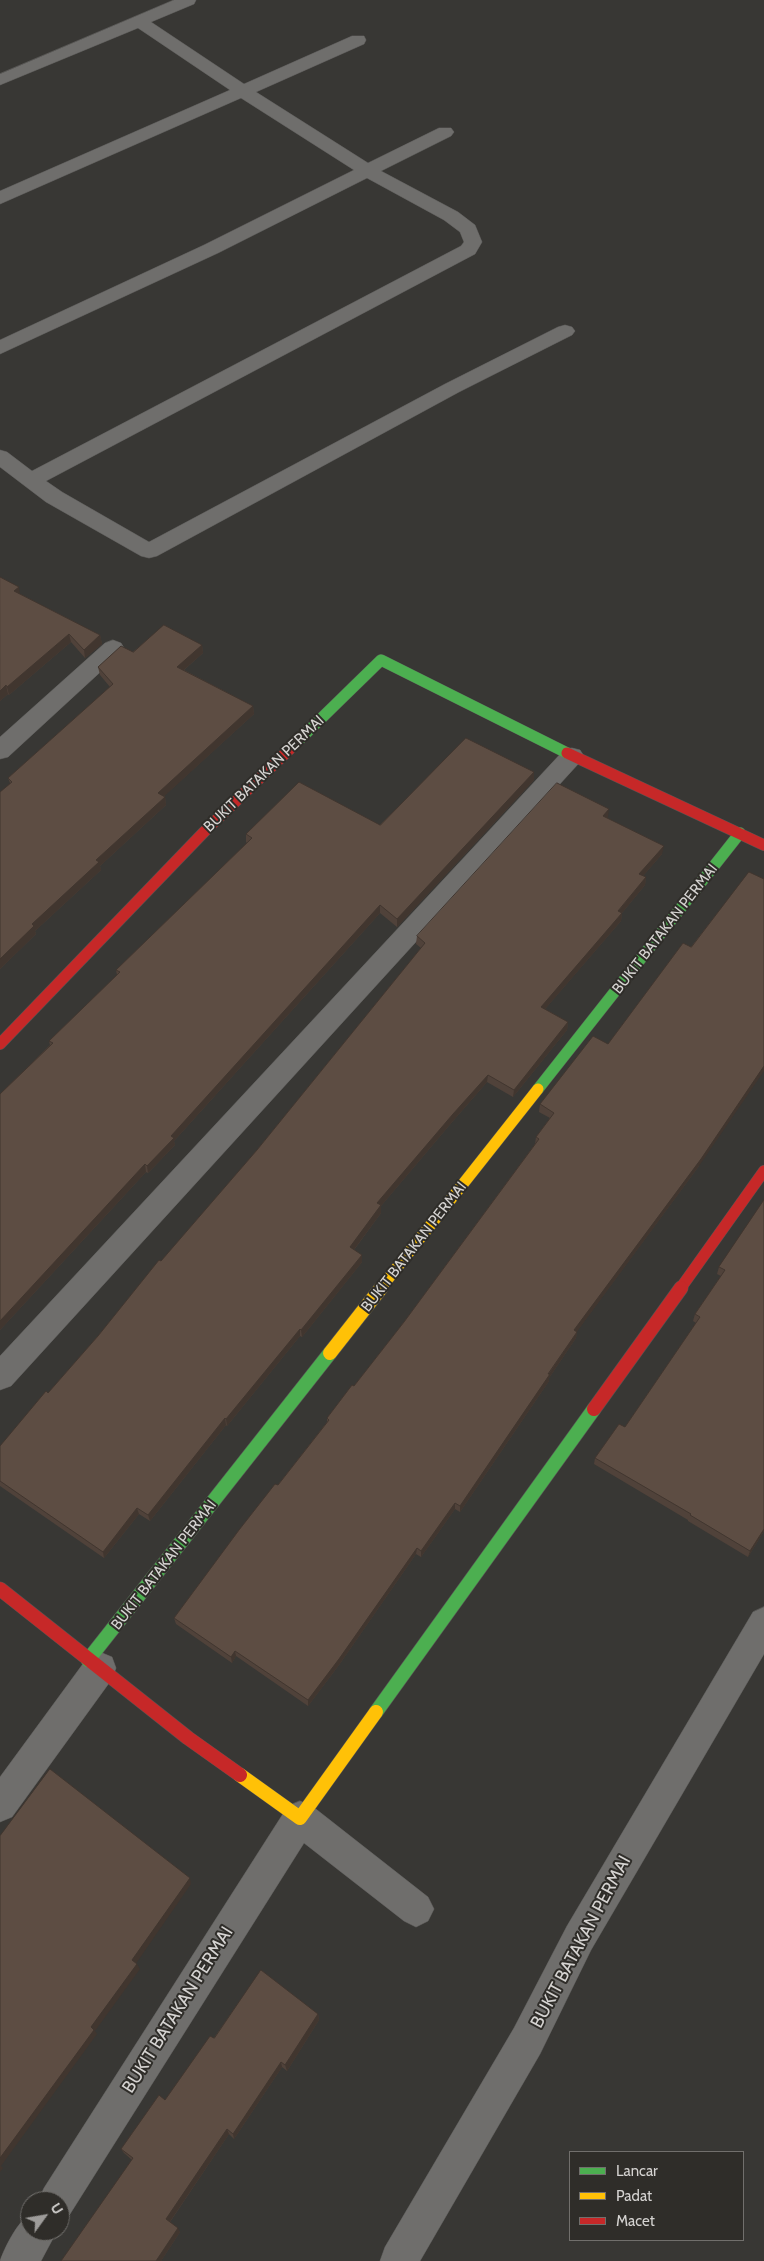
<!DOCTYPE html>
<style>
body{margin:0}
#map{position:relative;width:764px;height:2261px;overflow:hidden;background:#383734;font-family:Cabin,sans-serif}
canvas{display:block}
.legend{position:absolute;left:569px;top:2151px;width:175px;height:90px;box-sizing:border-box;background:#2f2d29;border:1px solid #716f6c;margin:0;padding:6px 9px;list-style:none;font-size:15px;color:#d5d3d1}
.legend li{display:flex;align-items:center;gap:10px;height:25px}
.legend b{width:25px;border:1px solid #716f6c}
.north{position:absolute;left:20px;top:2191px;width:50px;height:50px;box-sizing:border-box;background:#2f2d29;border:1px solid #716f6c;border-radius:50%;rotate:58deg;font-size:14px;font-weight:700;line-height:20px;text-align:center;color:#d5d3d1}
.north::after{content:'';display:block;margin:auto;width:18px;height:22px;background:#9e9c9a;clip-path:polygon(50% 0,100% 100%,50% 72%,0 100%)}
</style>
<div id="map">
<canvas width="764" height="2261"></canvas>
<ul class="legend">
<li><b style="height:6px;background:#4caf50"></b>Lancar</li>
<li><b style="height:6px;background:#ffc107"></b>Padat</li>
<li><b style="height:6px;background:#c62828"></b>Macet</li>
</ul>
<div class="north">U</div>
</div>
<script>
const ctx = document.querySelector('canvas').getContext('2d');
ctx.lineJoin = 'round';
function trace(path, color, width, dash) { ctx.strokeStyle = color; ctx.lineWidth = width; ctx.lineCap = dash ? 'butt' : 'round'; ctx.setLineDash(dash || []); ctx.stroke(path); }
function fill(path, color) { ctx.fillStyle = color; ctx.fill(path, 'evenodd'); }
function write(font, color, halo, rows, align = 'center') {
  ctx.font = font + ' Cabin,sans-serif'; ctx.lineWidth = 4; ctx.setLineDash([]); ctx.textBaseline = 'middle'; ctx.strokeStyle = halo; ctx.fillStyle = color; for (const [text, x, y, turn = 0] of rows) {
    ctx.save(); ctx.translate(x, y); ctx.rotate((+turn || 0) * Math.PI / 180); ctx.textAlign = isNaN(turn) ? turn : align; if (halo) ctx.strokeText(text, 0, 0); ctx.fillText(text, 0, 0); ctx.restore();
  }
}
const street = new Path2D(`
 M174,0H196L194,4L151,22L244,84L352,36H364L366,40L364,44L256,92L368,163L439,128H451L454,132L451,136L381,171L458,212L475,225L482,242L475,254L46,481L62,492L149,542L445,384L558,327L565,325L572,327L575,331L572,335L459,392L157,556L149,558L141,556L46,502L0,467V450L7,452L32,471L461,246L464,242L460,232L444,220L367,178L218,253L0,354V340L204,245L354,170L241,98L0,204V191L230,90L138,28L0,85V74Z
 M113,640L121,643L124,648L121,653L8,757L0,759V737L105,643Z
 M572,748L580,750L584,756L580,762L11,1386L0,1390V1356L564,750Z
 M764,1607V1654L591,1950L540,2054L420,2261H380L385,2247L514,2028L567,1926L753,1612Z
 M100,1652L112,1657L116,1668L112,1679L12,1817L0,1822V1777L88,1657Z
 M300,1801L312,1806L428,1897L434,1909L428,1921L416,1927L404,1921L304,1843L70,2214L60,2219V2201H38L44,2188L288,1806Z
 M30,2215V2231H57L41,2261H0C4,2249 18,2220 30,2215Z`);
const fastFar1 = new Path2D(`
 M295,744L381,660L567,753
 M538,1089L740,833`);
const fast = new Path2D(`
 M88,1660L330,1353
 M376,1712L594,1409`);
const slowFar1 = new Path2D(`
 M380,1289L538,1089`);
const slow = new Path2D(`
 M330,1353L381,1288
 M240,1775L300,1818L376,1712`);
const jamFar1 = new Path2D(`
 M567,753L764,845
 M0,1044L204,832L295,744
 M680,1289L764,1171`);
const jam = new Path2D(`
 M594,1409L681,1288
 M0,1589L188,1738L240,1775`);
trace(street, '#565553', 1);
trace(fastFar1, '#565553', 12);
trace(fast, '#565553', 15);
trace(slowFar1, '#565553', 12);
trace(slow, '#565553', 15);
trace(jamFar1, '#565553', 12);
trace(jam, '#565553', 15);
fill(street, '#6f6e6c');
trace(fastFar1, '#4caf50', 11);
trace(fast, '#4caf50', 14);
trace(slowFar1, '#ffc107', 11);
trace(slow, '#ffc107', 14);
trace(jamFar1, '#c62828', 11);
trace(jam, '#c62828', 14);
fill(new Path2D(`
 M0,577L20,594L100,635L102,644L85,658L71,642L9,695L8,694L0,701Z
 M202,645L203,653L184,670L253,706L254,714L164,796L165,797L166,805L100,866L101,870L35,931L36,934L0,969L10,783L8,778L110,687L100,675L98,667L133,652Z
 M534,772V780L397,927L380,913L174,1141L175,1145L148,1173L146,1172L0,1330V1094L50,1045L49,1041L117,975L116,970L247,843L246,842V834L380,825Z
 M608,817L607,818L662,854L643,876L646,877L645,885L622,913L621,921L545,1009L568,1022L567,1030L513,1097L487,1082L453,1121L381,1206V1213L354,1250L362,1255V1262L302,1337L300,1336L227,1426L226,1425L150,1521L139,1514L104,1558L0,1486V1446L48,1393L98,1336L257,1150L421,948L416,944L417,936Z
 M540,1104L699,1166L577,1331L576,1338L549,1378V1381L460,1512L455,1509L421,1557L416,1554L339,1665L308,1706L236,1656L232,1663L176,1624L174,1618L327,1422V1418L354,1386L404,1322L535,1144L536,1137L550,1118L539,1112Z
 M764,1200V1531L748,1557L688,1521V1520L594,1464L595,1458L625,1427L696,1323L693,1321L695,1314L721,1276L717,1274L719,1267Z
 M318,2014L319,2020L287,2071L282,2067L234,2139L229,2134L170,2222L180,2232L161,2261L132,2160L124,2153L121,2149L165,2100L214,2038Z`), '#50423a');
fill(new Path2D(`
 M19,587L20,595L14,591Z
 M69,634L71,642L9,695L7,687Z
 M100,635L102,644L85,658L84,650Z
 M202,645L203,653L178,675L177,667Z
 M6,685L8,694L0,701V691Z
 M253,706L254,714L159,801L158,793Z
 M534,772V780L397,927V919Z
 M165,797L166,805L100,866L101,870L35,931L36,934L0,969V959L32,924L96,860Z
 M609,809L608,817L602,824L603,816Z
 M664,846L662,854L638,882L639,874Z
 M646,877L645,885L622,913L621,921L540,1015L541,1007Z
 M380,905V913L174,1141L175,1145L148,1173L147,1166L171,1136Z
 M568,1022L567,1030L513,1097L514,1090Z
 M764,1066V1071L699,1166L573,1337L574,1330Z
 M488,1075L487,1082L453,1121L381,1206V1213L350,1255V1247L377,1203L453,1114Z
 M145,1164L146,1172L0,1330V1321Z
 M362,1255V1262L302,1337L301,1330Z
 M300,1329V1336L227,1426L226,1419Z
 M577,1332L576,1338L549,1378V1381L460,1512V1506Z
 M225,1418L226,1425L150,1521L148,1515Z
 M455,1503V1509L421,1557V1551Z
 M137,1508L139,1514L104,1558L103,1552Z
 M764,1529V1531L748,1557L750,1551Z
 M417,1548L416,1554L339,1665L308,1706V1700Z
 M235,1651L236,1656L232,1663L231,1657Z
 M190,1878L191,1884L135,1965L132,1960Z
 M137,1964L140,1969L95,2031L97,2034L1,2166L3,2168L0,2172V2158L91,2027Z
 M318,2014L319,2020L287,2071L285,2065Z
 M281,2062L282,2067L234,2139L233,2134Z
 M227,2129L229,2134L169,2223L166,2219Z
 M178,2228L180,2232L161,2261H156Z`), '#41362f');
const building = new Path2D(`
 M0,577L19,587L14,591L100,635L84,650L69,634L7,687L6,685L0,691Z
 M164,625L202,645L177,667L253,706L158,793L165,797L96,860L99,862L32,924L34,926L0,959V792L12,782L8,778L113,684L98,667L121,646L133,652Z
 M466,738L534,772L397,919L380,905L171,1136L174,1138L147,1166L145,1164L0,1321V1094L53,1043L49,1041L120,972L116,970L252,838L246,834L299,782L380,825Z
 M557,783L609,809L603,816L664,846L639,874L646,877L618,911L622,913L541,1007L568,1022L514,1090L488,1075L453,1114L377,1203L381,1205L350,1247L362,1255L301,1330L300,1329L226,1419L225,1418L148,1515L137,1508L103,1552L0,1481V1446L46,1391L48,1393L98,1336L159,1260L161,1261L257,1150L425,943L417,936Z
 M749,872L764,879V1066L701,1159L574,1330L577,1332L548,1374H550L460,1506L455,1503L421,1551L417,1548L339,1659L308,1700L235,1651L231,1657L174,1618L239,1530L275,1484L278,1485L329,1420L327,1418L352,1385L354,1386L404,1322L539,1139L536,1137L554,1113L540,1104L593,1036L608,1044L683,943L691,947Z
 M764,1200V1529L750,1551L690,1515L691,1514L595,1458L619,1424L625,1427L700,1317L695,1314L725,1270L719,1267Z
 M50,1769L190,1878L132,1960L137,1964L91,2027L94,2030L0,2158V1836Z
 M261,1970L318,2014L285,2065L281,2062L233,2134L227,2129L166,2219L178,2228L156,2261H61L133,2158L121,2149L159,2095L165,2100L210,2036L214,2038Z`);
fill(building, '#5d4d43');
trace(building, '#41362f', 1);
write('15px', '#d5d3d1', '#2f2d29', [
 ["BUKIT BATAKAN PERMAI",264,774,-44],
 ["BUKIT BATAKAN PERMAI",665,929,-52],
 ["BUKIT BATAKAN PERMAI",414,1247,-52],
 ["BUKIT BATAKAN PERMAI",164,1565,-52]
]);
write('18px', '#d5d3d1', '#2f2d29', [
 ["BUKIT BATAKAN PERMAI",581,1942,-62],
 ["BUKIT BATAKAN PERMAI",178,2010,-58]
]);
</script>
